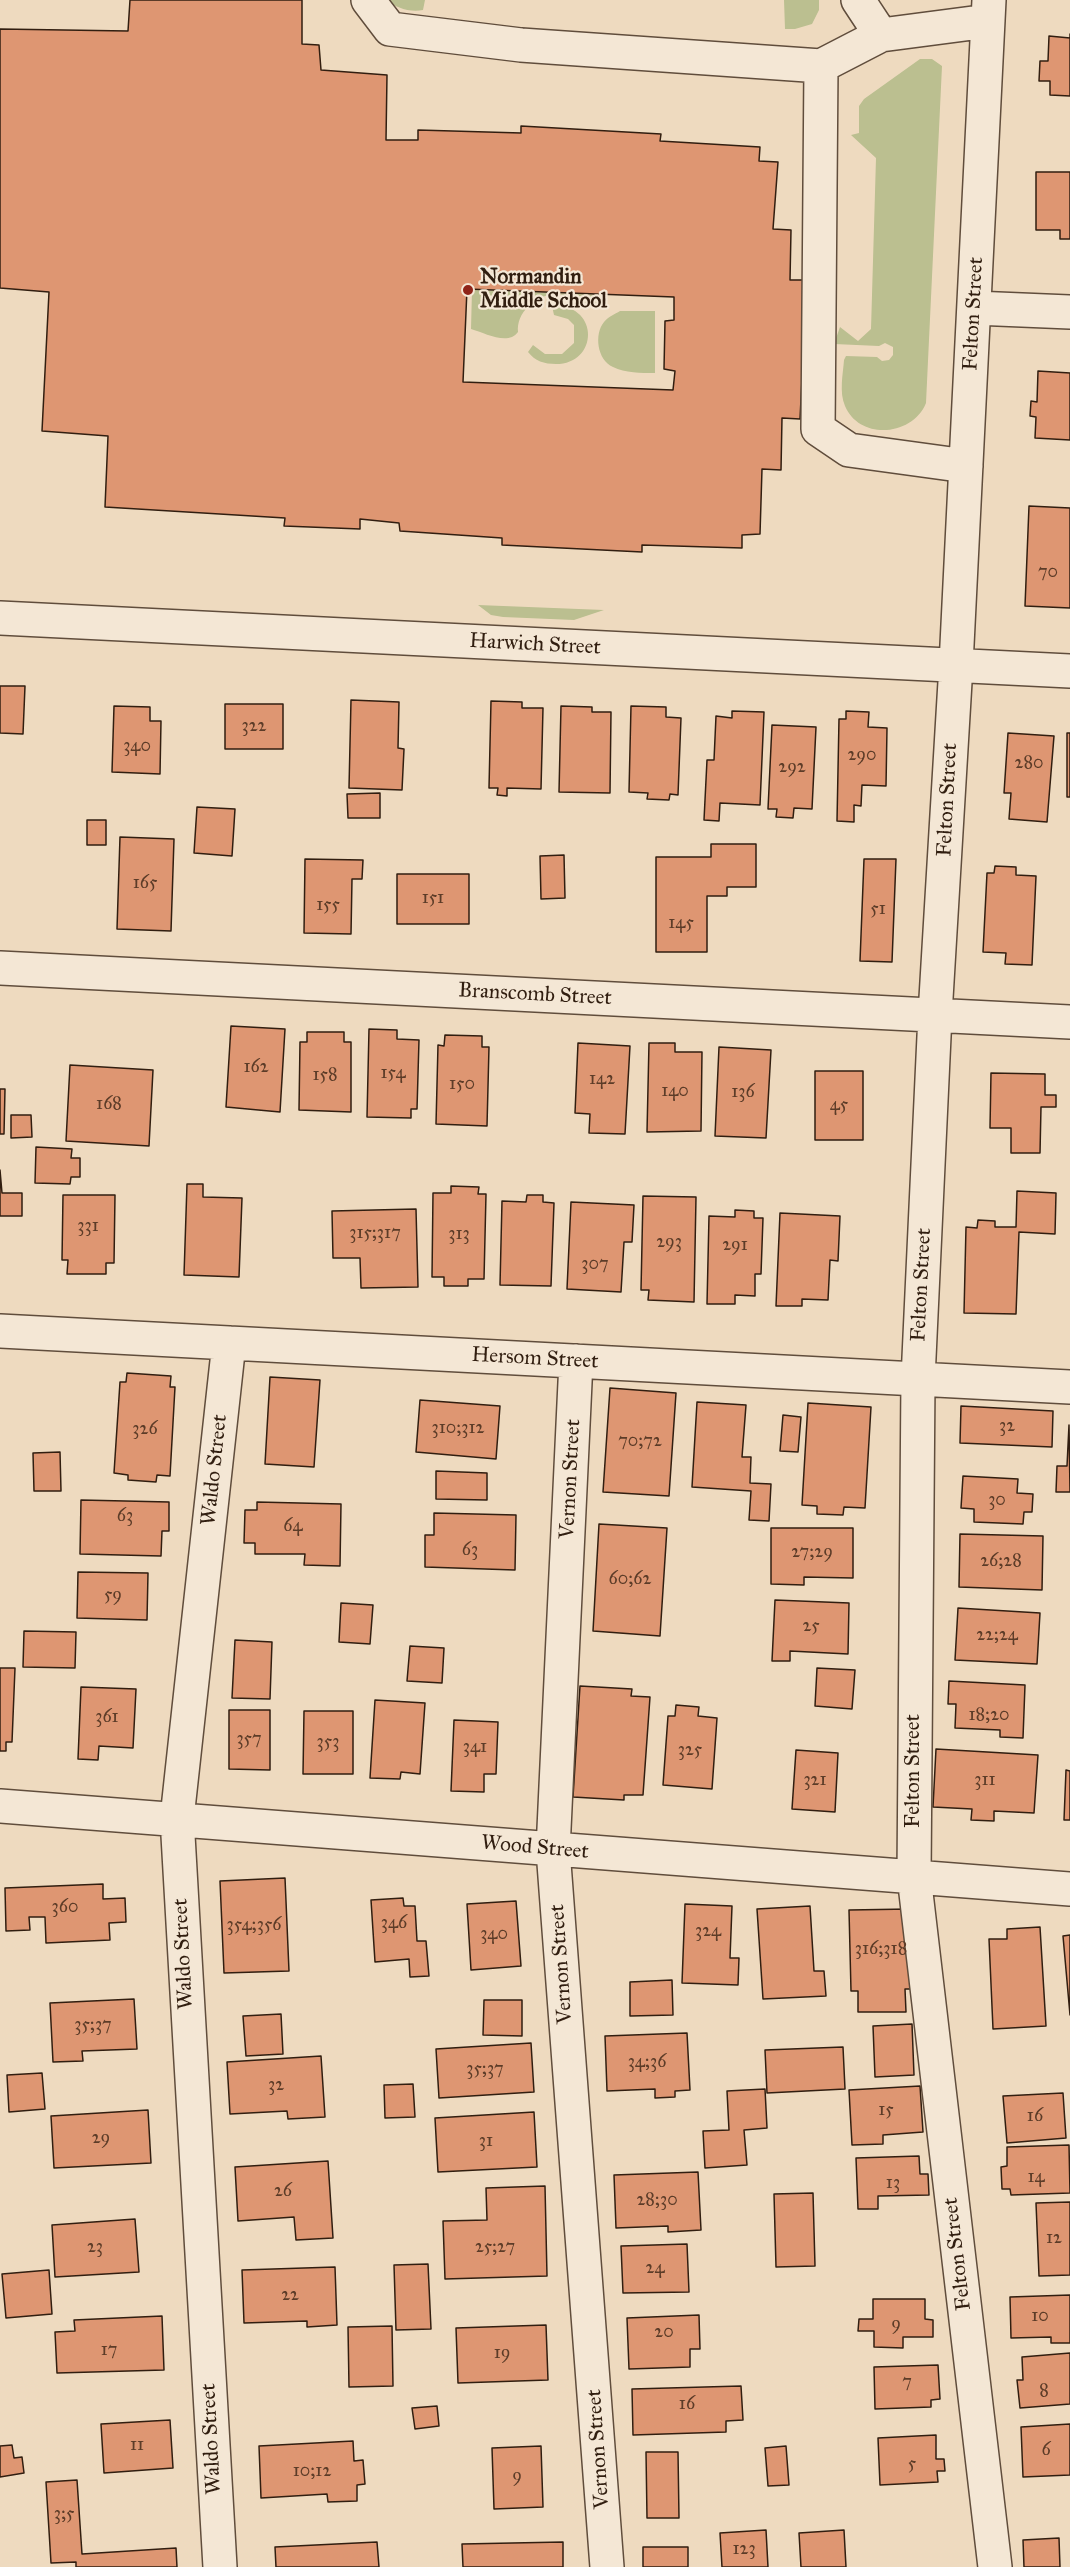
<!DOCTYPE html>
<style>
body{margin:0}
canvas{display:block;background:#eedabf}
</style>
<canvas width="1070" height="2567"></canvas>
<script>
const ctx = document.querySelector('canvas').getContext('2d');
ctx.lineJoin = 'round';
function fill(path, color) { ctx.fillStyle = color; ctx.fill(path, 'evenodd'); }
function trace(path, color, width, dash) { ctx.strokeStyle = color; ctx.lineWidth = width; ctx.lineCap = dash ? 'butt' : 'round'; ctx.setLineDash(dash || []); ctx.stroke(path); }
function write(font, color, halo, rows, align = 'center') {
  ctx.font = font + ' "IM FELL Great Primer",serif'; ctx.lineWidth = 4.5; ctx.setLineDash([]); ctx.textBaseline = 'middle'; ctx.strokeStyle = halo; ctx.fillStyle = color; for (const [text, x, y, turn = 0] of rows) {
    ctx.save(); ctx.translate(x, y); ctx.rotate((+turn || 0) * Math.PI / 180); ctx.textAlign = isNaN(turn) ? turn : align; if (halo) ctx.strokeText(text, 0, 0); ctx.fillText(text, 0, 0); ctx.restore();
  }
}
fill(new Path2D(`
 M385,0H425L423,10C409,13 396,7 385,0Z
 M784,0H819V10L812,24L795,29H785Z
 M920,59H932L942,66L926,403C913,436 860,441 845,406C839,392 843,374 844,360L846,356L877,357L882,361L889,360L893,355V347L885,343L879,346L834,344L840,327L858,341L871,329L876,158L851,135L859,133V106L864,99Z
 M472,290L601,295L607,304C578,313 564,275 528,307C521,313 517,323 518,332C508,346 485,333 471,329Z
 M552,306C600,303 599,364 556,364C544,364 535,361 528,352L533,345L545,354H562L574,343V325L568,319L554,315Z
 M620,311H655V373C641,373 625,373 613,367C597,360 594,334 604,322C608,317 615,314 620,311Z
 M478,605L604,610L574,620L503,617L491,615Z`), '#bbbf90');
const building = new Path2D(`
 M130,0H302V44L319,45L321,70L387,75L386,140H418V130L521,133V126L661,134L660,141L760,147L759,161L778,162L773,229L791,230L790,280H807L800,419L782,418L781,470L762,469L760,534L742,535V548L642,545V552L502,545V538L400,531L399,523L360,519V529L284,526L285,518L105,507L108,436L42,431L49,292L0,288V29L128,31ZM467,289L674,297V320L665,321L664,369L675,371L673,390L463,382Z
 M1070,34V96L1050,95V81H1039L1040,61H1048L1049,36L1070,38Z
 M1036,172H1070V239H1060V230H1036Z
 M1038,371L1070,373V440L1035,438L1036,417L1030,416L1031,401L1037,402Z
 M1029,506L1070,508V608L1025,606Z
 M0,686H25L23,734L0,733Z
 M351,700L399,702L398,748L404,749L402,790L349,788Z
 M491,701L522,702V708H543L541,789L507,788V796L497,795L498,788H489Z
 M225,704H283V749H225Z
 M114,706L150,707V721H161L160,774L112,772Z
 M561,706L592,707V712H611L610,793L559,792Z
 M631,706L666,707V717L681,718L678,795L670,794L669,800L647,799L648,793L629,792Z
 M732,711L764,712L760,805L720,803L719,821L704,820L707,760H714L716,716L732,718Z
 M846,711L869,712L868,727L887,728L886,786L862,785L861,806L854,805V822L837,821L839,719H846Z
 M772,725L816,727L812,809L794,808L793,818L776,817L777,809H768Z
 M1008,733L1054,736L1047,822L1009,819L1011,793H1004Z
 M1067,733H1070V797H1067Z
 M380,793V818H348L347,794Z
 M197,807L235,809L232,856L194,853Z
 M87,820H106V845H87Z
 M120,837L174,839L171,931L117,929Z
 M711,844H756V887H727V896H707V952H656V857H711Z
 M564,855L565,898L541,899L540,856Z
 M305,859L363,860L362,879H352L351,934L304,933Z
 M864,859H896L892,962L860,961Z
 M995,866L1016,867V875L1036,876L1032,965L1005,964L1006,953L983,952L987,873H994Z
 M397,874H469V924H397Z
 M231,1026L285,1029L280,1112L226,1107Z
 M369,1029L397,1030V1039L419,1040L417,1109H411V1118L367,1117Z
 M307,1032H344V1042H351V1112L299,1110L300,1042H307Z
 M445,1035L482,1036V1047H489L487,1126L436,1124L438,1045L444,1046Z
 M578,1043L630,1046L625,1134L589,1133L590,1114L575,1113Z
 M649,1043H675V1052H702L701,1131L647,1132Z
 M719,1047L771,1050L766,1138L715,1136Z
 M70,1065L153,1070L149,1146L66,1141Z
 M815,1071H863V1140H815Z
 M991,1073L1045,1074V1095H1056V1107H1041L1040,1153H1011V1128H990Z
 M0,1089H5L4,1134H0Z
 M11,1115H31L32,1137L11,1138Z
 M36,1147L72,1149L71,1158H80V1177H71L70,1184L35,1183Z
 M0,1170L2,1193H22V1216H0Z
 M187,1184H203V1197L242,1198L239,1277L184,1275Z
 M451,1186L479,1187L478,1194H486L484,1279H468V1286H444V1277H432L433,1193H451Z
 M1017,1191L1056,1193L1055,1234L1019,1232L1016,1314L964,1313L966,1227L977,1228L978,1220L995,1221V1227H1016Z
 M63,1195H115L114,1263H106V1274H67L68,1260H62Z
 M527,1195H543V1202L554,1203L551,1286L500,1285L502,1201L526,1202Z
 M643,1196L696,1197L694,1302L648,1300L649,1290H641Z
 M571,1202L634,1205L632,1242H624L621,1292L567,1289Z
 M416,1209L418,1287L361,1288L360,1258H333L332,1211Z
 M735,1210L754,1211V1218H763L761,1274H755V1296L735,1295V1304H707L709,1216L735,1217Z
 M780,1213L840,1216L838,1261L830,1260L828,1300L802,1299V1306H776Z
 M127,1373L171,1376L170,1387H175L170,1476L157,1475L156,1482L128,1480V1475L114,1473L120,1382H126Z
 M270,1377L320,1380L314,1467L265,1464Z
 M610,1388L676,1393L669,1496L603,1492Z
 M420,1400L500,1406L496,1459L416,1452Z
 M697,1402L746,1405L742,1457H751L750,1483L771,1484L769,1521L749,1520L751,1491L692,1487Z
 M808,1403L871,1407L865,1508L844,1507L843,1515L817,1514V1506L802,1505Z
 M961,1406L1053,1411L1052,1447L960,1443Z
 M783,1415L801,1417L798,1452L780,1451Z
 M1069,1425L1070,1492H1056L1057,1466H1067Z
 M60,1452L61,1491H34L33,1453Z
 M436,1471L487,1473V1500L436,1499Z
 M963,1476L1018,1479L1017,1493L1033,1494L1032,1512H1024L1023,1524L974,1522V1509L961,1508Z
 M81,1500L169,1502V1531H162L161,1556L80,1554Z
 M257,1502L341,1504L340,1566L304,1565L305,1554H255V1543H244L245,1510H257Z
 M434,1513L516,1515L515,1570L425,1567V1535H434Z
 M599,1524L667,1528L660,1636L593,1631Z
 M771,1528H853V1578L804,1577V1585L771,1584Z
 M960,1534L1043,1536L1042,1590L959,1587Z
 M78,1572L148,1573L147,1620L77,1618Z
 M775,1600L849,1603L848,1654L790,1651V1661H772Z
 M341,1603L373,1605L370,1644L339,1642Z
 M958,1608L1040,1613L1037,1664L955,1660Z
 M24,1631L76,1632L75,1668L23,1667Z
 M235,1640L272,1642L270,1699L232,1698Z
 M410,1646L444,1648L442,1683L407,1681Z
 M0,1668H15L12,1742H6V1751H0Z
 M817,1668L855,1670L852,1709L815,1706Z
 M949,1681L1025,1685L1023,1738L1000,1737V1730L955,1728L956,1704H948Z
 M580,1686L632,1689L631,1696L650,1697L643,1795H624V1800L573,1797Z
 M81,1687L136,1689L133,1748L99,1746L98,1760L78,1759Z
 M375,1700L425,1703L420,1774L401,1772L400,1779L370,1778Z
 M676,1705L699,1707L698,1716L717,1718L712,1789L663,1785L668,1716H675Z
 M229,1710H270V1770L229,1769Z
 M304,1711H353V1774H303Z
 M454,1720L498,1722L496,1774H484V1792L451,1791Z
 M936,1749L1038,1755L1034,1813L994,1811V1821L971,1820L972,1809L933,1807Z
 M796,1750L838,1753L835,1812L792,1809Z
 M1066,1770L1070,1771V1820H1064Z
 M285,1878L289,1971L224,1973L220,1881Z
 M103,1884V1899L125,1898L126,1922L109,1923L110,1940L46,1943L45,1917H29L30,1930L6,1931L5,1888Z
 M403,1898L404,1906H415L417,1941H426L429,1976L410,1977L409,1959L375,1962L371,1900Z
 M516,1901L521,1966L471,1970L467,1904Z
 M685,1904L732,1906L730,1958H739L738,1985L682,1983Z
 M810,1906L814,1971H824L826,1996L763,1999L757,1909Z
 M910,1909L912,1989H905L906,2012H858V1991H851L849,1910Z
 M1040,1927L1046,2026L993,2029L989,1939H1007V1929Z
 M1070,1935V2015L1063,1936Z
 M672,1980L673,2015L630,2016V1982Z
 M134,1999L137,2049L82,2051L83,2061L53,2062L50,2003Z
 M484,2000H522V2036L483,2035Z
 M281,2014L283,2054L246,2056L243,2016Z
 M912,2024L914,2075L875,2077L873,2026Z
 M687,2033L690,2090L675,2091V2097L655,2098V2089L607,2091L605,2036Z
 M531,2043L534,2092L439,2098L436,2049Z
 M843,2047L845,2089L767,2093L765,2050Z
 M321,2056L325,2117L288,2119L287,2111L230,2114L227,2062Z
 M42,2073L45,2109L9,2112L7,2075Z
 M413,2084L415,2117L385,2118L384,2085Z
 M920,2086L923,2132L883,2135V2144L852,2145L849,2090Z
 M765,2089L767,2128L744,2130L747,2165L705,2168L703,2131L729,2130L727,2091Z
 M1063,2093L1066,2138L1007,2143L1003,2096Z
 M148,2110L151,2163L54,2168L51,2116Z
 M534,2112L537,2167L438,2172L435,2118Z
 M1069,2145L1070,2193L1011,2195L1010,2189H1002L1001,2167L1007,2166V2147Z
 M919,2156L920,2174H928L929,2195L878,2196V2209H858L856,2158Z
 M328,2161L333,2238L296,2240L294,2217L238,2221L235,2167Z
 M698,2172L701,2230L668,2232V2226L616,2228L614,2175Z
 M545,2186L547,2276L445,2279L443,2221L487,2220L486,2188Z
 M813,2193L815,2266L776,2267L774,2194Z
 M1070,2202V2275L1039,2276L1036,2203Z
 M135,2219L139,2272L55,2277L52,2225Z
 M687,2244L689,2292L623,2293L621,2246Z
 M428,2264L431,2329L396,2330L394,2265Z
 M335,2267L337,2325L307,2327V2321L244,2323L242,2270Z
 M49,2270L52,2314L6,2318L2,2274Z
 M1070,2295V2343H1051V2337L1011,2338L1010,2297Z
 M873,2299H925V2319L933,2320V2337H903V2348L874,2347V2331H858L859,2319H873Z
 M699,2315L700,2349H690V2367L629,2369L627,2318Z
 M162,2316L164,2370L57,2373L55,2332L75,2331L74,2320Z
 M546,2325L548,2380L458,2383L456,2328Z
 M392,2326L393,2386L349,2387L348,2327Z
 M1070,2353V2404L1020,2408L1017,2380H1023L1022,2357Z
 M938,2365L940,2399L931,2400V2407L875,2409L874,2367Z
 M741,2386L743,2420L726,2421V2432L633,2435L632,2389Z
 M437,2406L439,2426L415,2429L412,2408Z
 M170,2420L173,2468L104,2473L101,2424Z
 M1070,2424V2475L1023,2477L1021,2427Z
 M936,2435V2459H944L945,2471H937L938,2482L880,2485L878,2438Z
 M353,2441L354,2461L363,2460L365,2484L357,2485V2501L328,2502L327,2494L261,2498L259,2446Z
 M12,2445L14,2458L22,2457L24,2473L0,2477V2446Z
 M541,2446L543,2507L494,2509L492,2448Z
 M786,2446L789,2485L768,2486L765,2448Z
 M646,2452H678L679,2518H647Z
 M77,2480L82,2554L176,2548L177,2567H76V2562L51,2563L46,2482Z
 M766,2530L768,2567H722L720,2533Z
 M844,2530L846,2567H801L799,2533Z
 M1059,2538L1060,2567H1024L1023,2540Z
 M377,2542L379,2567H276L275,2547Z
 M563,2542V2567H463L462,2544Z
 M643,2547H688V2567H643Z`);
fill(building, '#de9672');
trace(building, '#311e10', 1.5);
const minor = new Path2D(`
 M368,0L390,29L521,45L821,66L881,35L988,21
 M858,0L881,35
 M989,0L956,665L935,1015L918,1379L914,1876L995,2567
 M821,66L818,429L849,450L966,466
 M974,308L1070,312
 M0,618L1070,671
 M0,968L1070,1022
 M0,1331L1070,1387
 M576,1361L553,1850L607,2567
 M0,1806L1070,1889
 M220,2567L177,1818L229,1343`);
trace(minor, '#604d3c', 36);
trace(minor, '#f4e7d5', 33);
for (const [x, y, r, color] of [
 [468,290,6,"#8f2418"]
]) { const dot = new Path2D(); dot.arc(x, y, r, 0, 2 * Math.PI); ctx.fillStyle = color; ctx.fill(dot); trace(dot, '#f4e7d5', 2); }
write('18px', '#5c3c28', null, [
 ["70",1048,573],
 ["322",254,727],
 ["340",137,747],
 ["290",862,756],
 ["280",1029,764],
 ["292",792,768],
 ["165",145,884],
 ["151",433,899],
 ["155",328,906],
 ["51",878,910],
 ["145",681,924],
 ["162",256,1068],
 ["154",393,1074],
 ["158",325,1076],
 ["142",602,1080],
 ["150",462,1085],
 ["140",675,1092],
 ["136",743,1093],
 ["168",109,1105],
 ["45",839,1106],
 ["331",88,1227],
 ["315;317",375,1234],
 ["313",459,1235],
 ["293",669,1243],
 ["291",735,1246],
 ["307",595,1265],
 ["32",1007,1427],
 ["310;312",458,1429],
 ["326",145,1430],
 ["70;72",640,1442],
 ["30",997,1501],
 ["63",125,1517],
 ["64",293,1527],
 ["63",470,1551],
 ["27;29",812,1553],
 ["26;28",1001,1562],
 ["60;62",630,1580],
 ["59",113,1596],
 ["25",811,1627],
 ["22;24",997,1636],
 ["18;20",989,1716],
 ["361",107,1718],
 ["357",249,1740],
 ["353",328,1743],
 ["341",475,1748],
 ["325",690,1751],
 ["321",815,1781],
 ["311",985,1781],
 ["360",65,1908],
 ["346",394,1924],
 ["354;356",254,1926],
 ["324",708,1932],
 ["340",494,1935],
 ["316;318",881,1950],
 ["35;37",93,2026],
 ["34;36",647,2063],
 ["35;37",485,2070],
 ["32",276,2086],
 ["15",886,2111],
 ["16",1035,2117],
 ["29",101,2139],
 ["31",486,2142],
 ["14",1036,2178],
 ["13",893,2184],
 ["26",283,2192],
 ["28;30",657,2201],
 ["12",1054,2239],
 ["23",95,2248],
 ["25;27",495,2248],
 ["24",655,2269],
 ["22",290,2296],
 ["10",1040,2317],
 ["9",896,2325],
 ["20",664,2333],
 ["17",109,2351],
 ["19",502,2354],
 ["7",907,2383],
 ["8",1044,2392],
 ["16",687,2405],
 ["11",137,2446],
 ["6",1046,2451],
 ["5",912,2465],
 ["10;12",312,2472],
 ["9",517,2477],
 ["3;5",64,2515],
 ["123",744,2550]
]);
write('bold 21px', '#311e10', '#f4e7d5', [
 ["Normandin",480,278],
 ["Middle School",480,302]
], 'left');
write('21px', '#311e10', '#f4e7d5', [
 ["Felton Street",974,314,-87],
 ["Harwich Street",535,645,3],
 ["Felton Street",948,800,-87],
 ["Branscomb Street",535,995,3],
 ["Felton Street",922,1285,-87],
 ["Hersom Street",535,1359,3],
 ["Waldo Street",215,1470,-84],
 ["Vernon Street",571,1479,-87],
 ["Felton Street",914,1771,-90],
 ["Wood Street",535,1848,5],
 ["Waldo Street",184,1954,-93],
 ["Vernon Street",562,1964,-94],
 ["Felton Street",958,2254,-97],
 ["Waldo Street",212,2439,-93],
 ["Vernon Street",599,2449,-94]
]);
</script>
